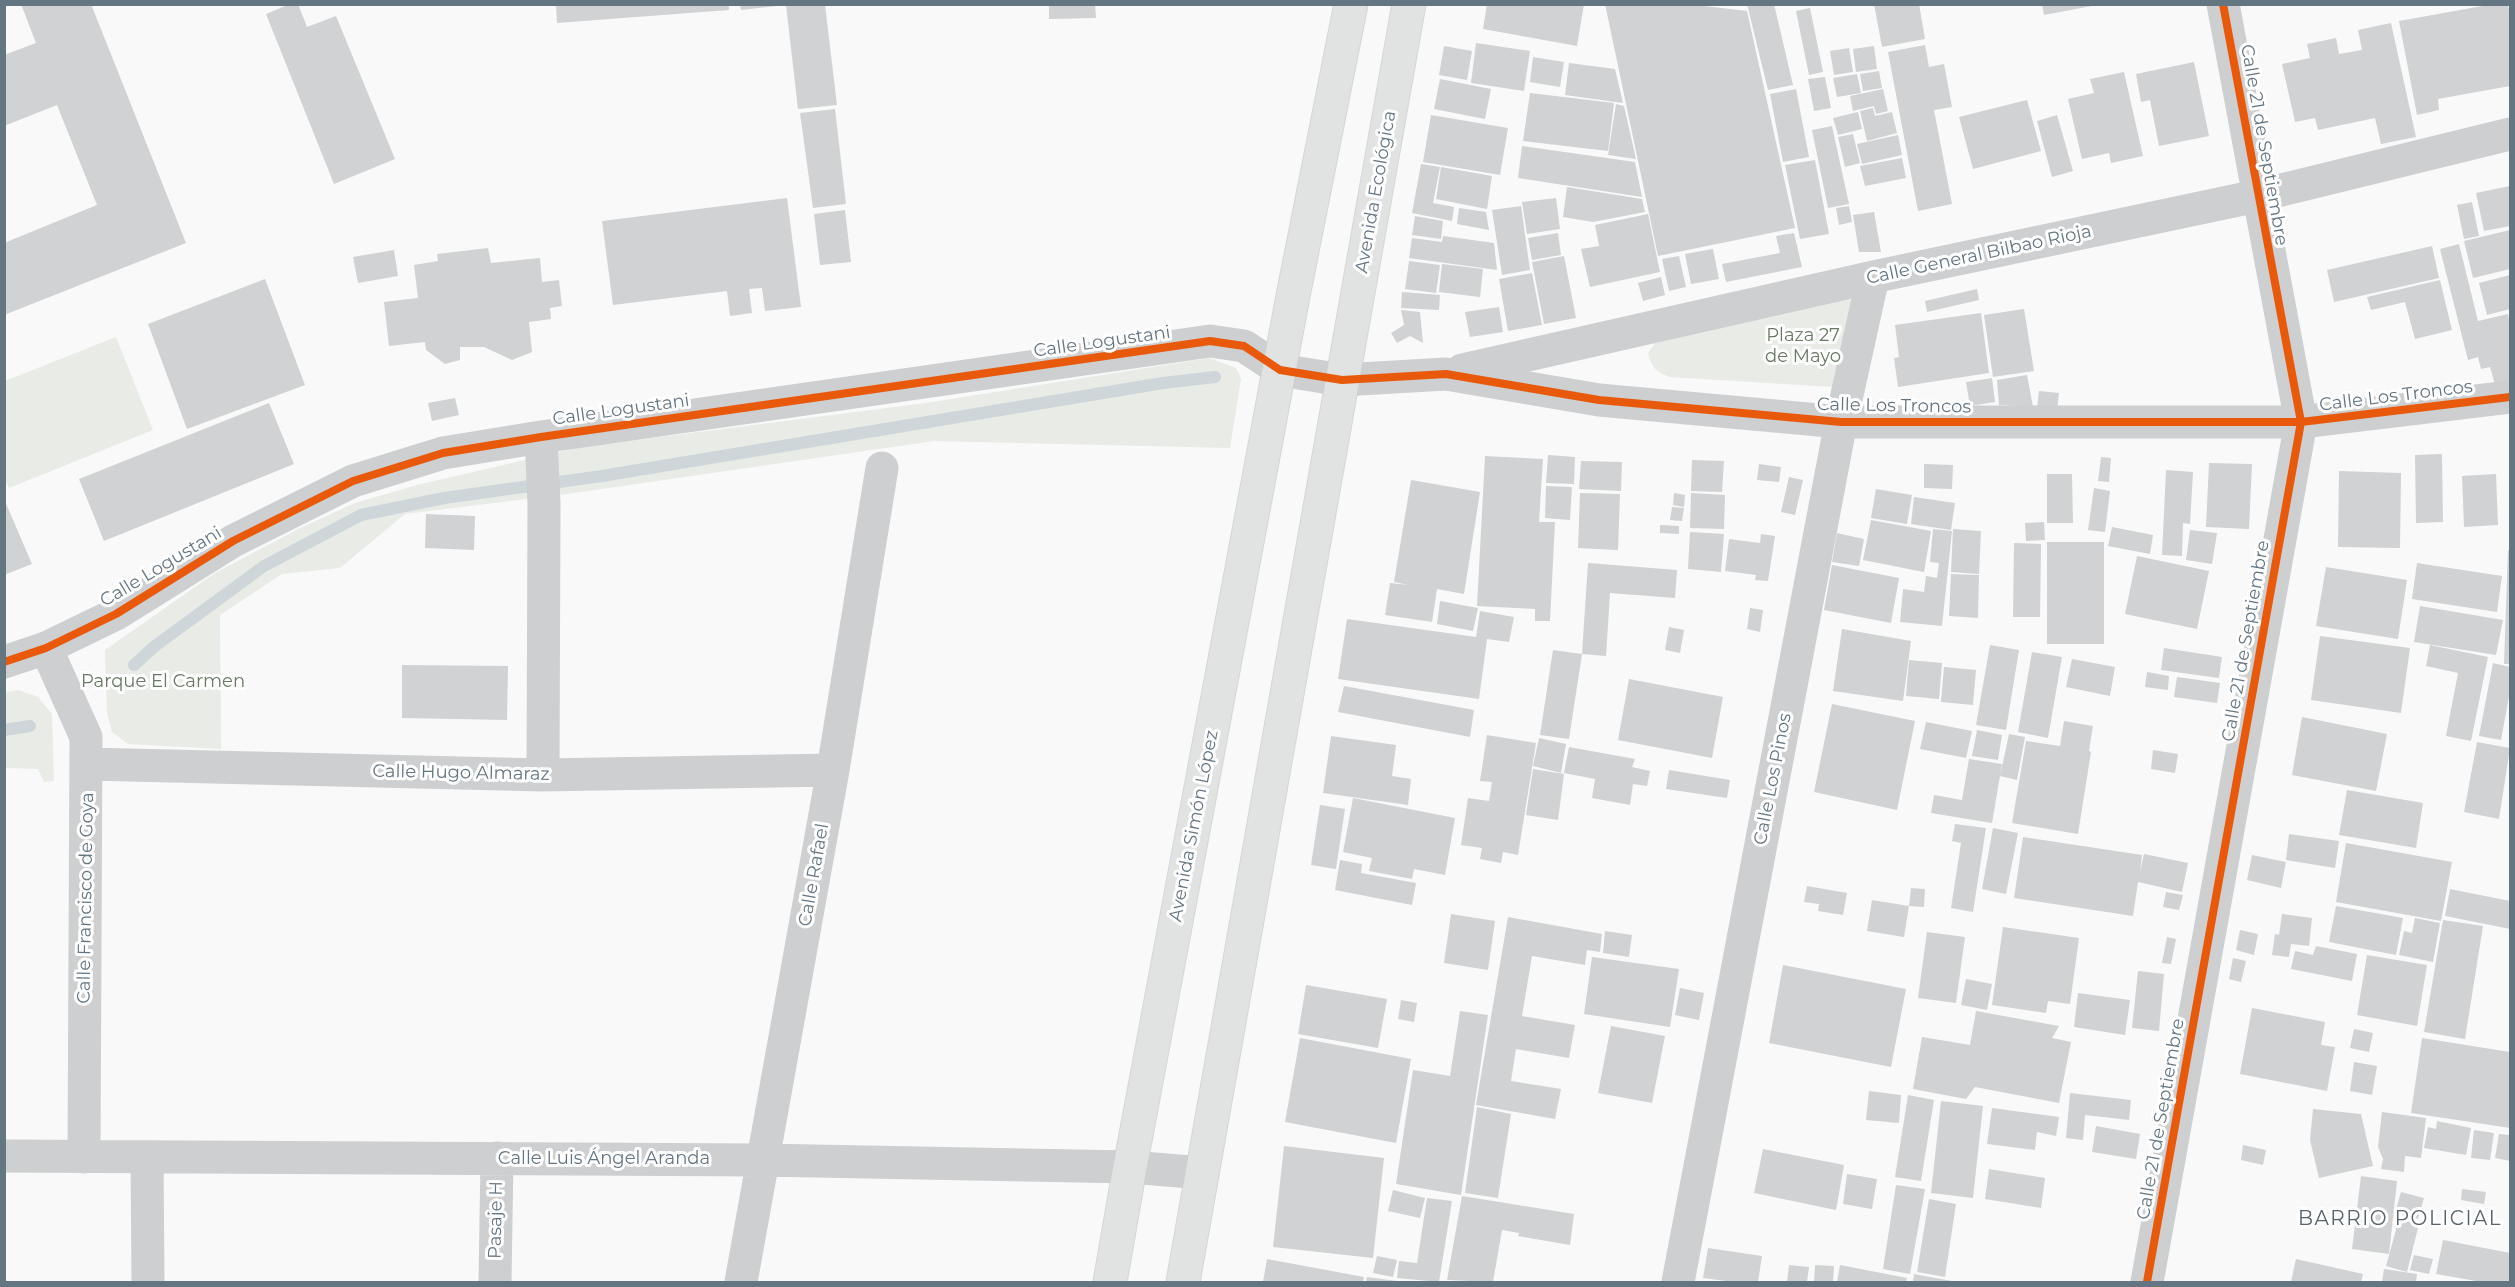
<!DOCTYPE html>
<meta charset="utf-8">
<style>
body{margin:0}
#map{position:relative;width:2515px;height:1287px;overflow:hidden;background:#f9f9f9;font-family:Montserrat,sans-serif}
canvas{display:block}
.frame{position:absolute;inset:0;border:6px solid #657683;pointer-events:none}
</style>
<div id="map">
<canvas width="2515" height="1287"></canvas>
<div class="frame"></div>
</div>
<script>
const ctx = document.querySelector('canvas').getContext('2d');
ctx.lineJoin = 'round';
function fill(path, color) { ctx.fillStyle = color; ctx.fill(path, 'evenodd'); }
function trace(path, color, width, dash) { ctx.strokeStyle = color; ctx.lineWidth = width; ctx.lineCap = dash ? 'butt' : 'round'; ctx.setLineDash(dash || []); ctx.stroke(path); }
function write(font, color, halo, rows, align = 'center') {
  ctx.font = font + ' Montserrat,sans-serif'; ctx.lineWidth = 6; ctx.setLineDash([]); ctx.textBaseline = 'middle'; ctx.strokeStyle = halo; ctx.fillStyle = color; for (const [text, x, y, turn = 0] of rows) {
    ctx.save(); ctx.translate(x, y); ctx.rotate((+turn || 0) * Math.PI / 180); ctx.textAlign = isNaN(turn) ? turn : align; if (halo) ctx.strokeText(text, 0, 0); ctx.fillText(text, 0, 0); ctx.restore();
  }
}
fill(new Path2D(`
 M1848,298L1852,301L1833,387L1670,377C1656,372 1652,368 1648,353L1655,343Z
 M116,337L153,430L9,488L4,477L5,381Z
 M1209,358L1236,368L1241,378L1230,448L934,441L567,494L405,514L340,568L282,574L220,615L221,749L128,744L112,732L107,713L105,650L215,573L300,528L355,503L417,485L581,447L926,403Z
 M18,690L38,697L52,714L54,781L44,782L38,769L5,768V693Z`), '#e8ebe6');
trace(new Path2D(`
 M134,665L155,646L264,566L361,515L444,498L602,476L1163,383L1215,377
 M4,730L30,726`), '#ced6d9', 12);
fill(new Path2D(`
 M21,4H91L186,243L4,315V243L97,205L57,105L4,126V55L36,43Z
 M290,4H298L307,27L336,16L395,159L334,184L266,14Z
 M556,4H729V10L557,23Z
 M740,4H777V6L741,10Z
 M1049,4H1095L1096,18L1049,19Z
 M1487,4H1584L1577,46L1483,29Z
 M1605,4H1687L1747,11L1795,228L1658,256Z
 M1747,4H1774L1793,85L1768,90Z
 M1874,4H1919L1925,39L1882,47Z
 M2042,4H2092V6L2044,15Z
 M786,5H825L837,105L798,109Z
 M2488,5H2508L2510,15V86L2438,99L2439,110L2417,115L2399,21Z
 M1810,8L1823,72L1809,75L1796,11Z
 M2391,23L2416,137L2381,144L2375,118L2318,130L2315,118L2295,122L2282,64L2310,58L2307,44L2336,38L2339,54L2362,50L2358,30Z
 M1476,43L1530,51L1524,91L1471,83Z
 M1925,45L1929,67L1944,64L1952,107L1934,110L1952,204L1918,211L1888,52Z
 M1444,46L1472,51L1467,80L1439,75Z
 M1874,46L1877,69L1856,72L1853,49Z
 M1849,48L1853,72L1834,75L1830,51Z
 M1533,57L1564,62L1560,87L1530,82Z
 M2194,62L2209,136L2159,146L2150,100L2141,102L2136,74Z
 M1569,63L1615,69L1623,103L1565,95Z
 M1879,71L1882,88L1863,91L1860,74Z
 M2124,72L2143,156L2111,163L2109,153L2082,159L2068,99L2094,93L2090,79Z
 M1857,74L1861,93L1837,97L1833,78Z
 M1825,77L1831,108L1814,111L1808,79Z
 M1440,79L1491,89L1485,119L1434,109Z
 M1796,89L1809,157L1783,162L1770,94Z
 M1883,89L1888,111L1876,114L1874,106L1853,111L1850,96Z
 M1530,93L1614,103L1608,151L1523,141Z
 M2027,100L2041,151L1973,169L1959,117Z
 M1616,104L1624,106L1636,159L1608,155Z
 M1873,108L1875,116L1892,112L1897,133L1867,141L1860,111Z
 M835,109L846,204L813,208L800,113Z
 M1858,112L1862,129L1838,135L1833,118Z
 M1431,115L1508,128L1500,175L1423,162Z
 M2057,115L2073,171L2052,177L2037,121Z
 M1832,126L1849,204L1828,208L1812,130Z
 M1853,134L1860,163L1845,167L1838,137Z
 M1898,135L1902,155L1862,164L1857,144Z
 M1522,146L1635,162L1642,197L1518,178Z
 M1902,158L1906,178L1865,186L1860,166Z
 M1815,160L1829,234L1800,239L1785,165Z
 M1421,164L1440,167L1433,203L1454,207L1452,221L1412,213Z
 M1441,167L1492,176L1487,209L1436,199Z
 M2510,186V226L2484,231L2476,193Z
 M1567,187L1642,199L1645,212L1593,222L1563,217Z
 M787,198L801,307L765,311L762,288L749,289L752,313L730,316L727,291L613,305L602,221Z
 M1556,198L1560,229L1527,234L1522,202Z
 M2472,202L2479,236L2464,239L2457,205Z
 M1521,206L1530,270L1502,275L1492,210Z
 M1849,206L1852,222L1839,225L1836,208Z
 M1459,208L1486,212L1489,230L1457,224Z
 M845,210L851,262L820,265L814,214Z
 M1874,212L1881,252H1859L1853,215Z
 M1648,214L1660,272L1590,287L1581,249L1599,246L1595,225Z
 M1415,216L1443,221L1441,239L1412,235Z
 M2510,230V269L2473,278L2464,241Z
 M1558,233L1561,255L1532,260L1528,238Z
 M1794,233L1802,267L1726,282L1722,264L1780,253L1776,236Z
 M1443,236L1494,243L1497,270L1409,258L1412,238L1442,242Z
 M2459,244L2478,321L2508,314L2510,324V385L2496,388L2490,367L2481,369L2478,357L2468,360L2440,249Z
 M2432,246L2439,278L2334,302L2327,270Z
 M488,248L491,263L540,258L542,282L559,280L562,306L550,308L551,319L529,322L532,352L512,360L484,347H460V360L445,364L426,350L425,342L389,346L384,302L418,298L414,265L438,261L437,254Z
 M1713,249L1719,279L1691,284L1685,254Z
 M394,250L398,276L358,283L353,257Z
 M1564,256L1576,318L1544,324L1532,262Z
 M1679,256L1686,287L1669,291L1662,259Z
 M1409,261L1440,265L1436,293L1405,289Z
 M1442,264L1483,269L1480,297L1439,292Z
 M1532,273L1542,325L1508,331L1499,279Z
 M2510,275V309L2487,315L2479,283Z
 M1661,277L1665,295L1643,301L1638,283Z
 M265,279L305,385L187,429L148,324Z
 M2440,280L2452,330L2415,339L2405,302L2371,310L2367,297Z
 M1977,289L1979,300L1927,312L1925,301Z
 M1402,292L1440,295L1439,310L1401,308Z
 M1499,307L1503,332L1470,337L1465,312Z
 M2024,309L2034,371L1993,377L1984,315Z
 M1401,310L1420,312L1423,343L1410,336L1397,343L1391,333L1404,325Z
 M1981,313L1989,373L1898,387L1894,358L1899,357L1895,325Z
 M2027,375L2033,407L1999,405L1997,380Z
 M1992,378L1995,402L1970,406L1966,382Z
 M2039,391L2059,393L2057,410L2037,408Z
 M455,398L459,415L432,421L428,403Z
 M269,403L294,464L104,541L79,479Z
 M2442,454L2443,522L2416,523L2415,455Z
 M1548,455L1575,457L1574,484L1546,483Z
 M1485,456L1543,459L1539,522H1555L1550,621H1535V609L1477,606Z
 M2101,457L2111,458L2109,482L2098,481Z
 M1692,460L1724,461L1722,492L1691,491Z
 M1581,461L1622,462L1621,491L1579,489Z
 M2209,463L2252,464L2249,529L2206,527Z
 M1759,464L1781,467L1779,482L1757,480Z
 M1924,464L1953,465L1952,489L1924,488Z
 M2166,470L2193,472L2190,524L2183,523L2182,556L2162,555Z
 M2339,471L2401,473L2400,548L2338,547Z
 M2047,474H2072L2073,523H2047Z
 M2496,474L2498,525L2464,527L2462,476Z
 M1789,477L1803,480L1795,515L1781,512Z
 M1411,480L1480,492L1464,594L1437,589L1432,622L1385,615L1390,583L1409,585L1394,582Z
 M1546,486L1572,487L1570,520L1545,518Z
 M2094,488L2110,491L2105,532L2088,530Z
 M1876,489L1912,495L1907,524L1871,518Z
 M1580,493L1620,494L1618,550L1578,548Z
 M1674,493L1685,495L1684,507L1673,505Z
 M1691,493L1725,495L1724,529L1690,528Z
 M1914,497L1955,503L1951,530L1911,524Z
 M4,499L32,564L4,575Z
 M1672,507L1684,508L1682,521L1670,520Z
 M426,514L475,516L474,550L425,548Z
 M1871,520L1931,531L1924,572L1863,560Z
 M2044,522L2045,540L2026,541L2025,523Z
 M1660,525L1679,526V534L1660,533Z
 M2112,527L2153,535L2150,554L2108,546Z
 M1933,529L1952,531L1942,626L1900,622L1903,589L1924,592L1926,576L1937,578L1939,563L1930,562Z
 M1953,529L1981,531L1979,574L1951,572Z
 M2190,530L2217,533L2212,564L2186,560Z
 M1690,532L1724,534L1721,572L1688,569Z
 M1837,533L1864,539L1859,566L1832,562Z
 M1761,534L1775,536L1768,581L1755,580L1756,575L1725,571L1729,539L1760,543Z
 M2047,542H2104V644H2047Z
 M2014,543L2041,544L2040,617H2013Z
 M2508,550H2510V664H2504Z
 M2137,556L2209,571L2197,629L2125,614Z
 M1588,563L1677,570L1675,598L1610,593L1606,656L1582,654Z
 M2417,563L2502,576L2497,612L2412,599Z
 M1832,565L1899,578L1891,623L1824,610Z
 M2326,567L2407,580L2398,639L2316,626Z
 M1951,574L1979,575L1978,618L1949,616Z
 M1440,601L1478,608L1473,631L1437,624Z
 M2420,606L2503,620L2496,655L2414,642Z
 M1750,608L1763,610L1760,632L1747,629Z
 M1480,611L1514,617L1509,642L1487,639L1479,699L1338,679L1347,619L1476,637Z
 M1669,627L1684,630L1680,653L1665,650Z
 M1842,629L1911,641L1903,701L1833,691Z
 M2320,636L2410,648L2401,713L2311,700Z
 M1990,645L2019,650L2006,730L1976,725Z
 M2430,645L2488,657L2471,741L2446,736L2458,673L2426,666Z
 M2164,648L2222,657L2219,678L2161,670Z
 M1553,650L1582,654L1569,739L1540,735Z
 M2032,652L2062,657L2048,738L2018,732Z
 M2072,659L2115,667L2110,696L2066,687Z
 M1909,660L1942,663L1939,699L1906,696Z
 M2493,663L2510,667V691L2501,740L2479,736Z
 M402,665L508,666L507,720L402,718Z
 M1944,667L1976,670L1973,705L1941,702Z
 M2147,672L2169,676L2168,690L2145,687Z
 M2177,677L2220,683L2217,703L2174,697Z
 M1629,679L1723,697L1712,758L1618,740Z
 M1344,686L1474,710L1470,737L1338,712Z
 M1832,704L1915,721L1897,810L1814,792Z
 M2302,717L2387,734L2376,791L2292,775Z
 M2064,721L2093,726L2089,751L2091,752L2078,834L2012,823L2026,741L2060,746Z
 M1926,722L1972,731L1966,758L1920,749Z
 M1977,730L2002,735L1998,760L1972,756Z
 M2009,734L2025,737L2017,780L2000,776Z
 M1487,735L1536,743L1518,855L1503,852L1501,863L1480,859L1482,848L1461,845L1468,798L1489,801L1492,782L1480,781Z
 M1331,736L1396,745L1392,776L1411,779L1408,805L1323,793Z
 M1539,738L1566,744L1561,773L1533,766Z
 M2477,742L2510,748L2499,819L2464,812Z
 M1569,747L1635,759L1632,767L1650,771L1647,786L1633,784L1630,805L1592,798L1595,779L1564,773Z
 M2153,750L2178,754L2175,773L2151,769Z
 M1969,759L2002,764L1992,823L1931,813L1934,795L1962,800Z
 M1533,769L1564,774L1558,820L1526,815Z
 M1669,770L1730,780L1727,798L1666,789Z
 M2347,790L2423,803L2416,848L2339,835Z
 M1353,798L1455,818L1445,875L1414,869L1412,879L1369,871L1372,858L1343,852Z
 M1320,805L1345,809L1336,869L1311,865Z
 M1955,824L1986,828L1973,912L1951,908L1961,843L1952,841Z
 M1993,828L2018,833L2006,894L1982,889Z
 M2289,834L2339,841L2335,868L2286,860Z
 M2023,837L2142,855L2140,872L2144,854L2188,863L2182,892L2138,882L2133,916L2014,898Z
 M2346,843L2452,862L2441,921L2336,902Z
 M2252,855L2286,862L2281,888L2247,880Z
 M1340,860L1362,864L1361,873L1416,883L1412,905L1335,890Z
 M1807,886L1847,893L1843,915L1818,911L1819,904L1804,902Z
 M1911,888L1925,889L1924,907L1909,906Z
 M2450,889L2510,901V929L2445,916Z
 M2166,892L2183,895L2179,910L2163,907Z
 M1872,900L1909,906L1904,937L1867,931Z
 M2336,906L2403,918L2396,955L2329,942Z
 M1451,914L1495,921L1488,970L1444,963Z
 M2282,914L2312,918L2309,946L2291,944L2289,957L2272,955L2275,934L2279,935Z
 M1508,917L1602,934L1600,952L1587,950L1585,965L1532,956L1522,1016L1575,1025L1569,1058L1516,1049L1511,1081L1561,1089L1555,1119L1476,1105Z
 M2415,918L2440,923L2433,962L2399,955L2404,931L2412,933Z
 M2443,920L2483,926L2465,1039L2424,1032Z
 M2003,927L2079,938L2070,1004L2048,1001L2046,1013L1992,1005Z
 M2240,930L2258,934L2254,955L2236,950Z
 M1605,931L1632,935L1629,957L1603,953Z
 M1927,932L1965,937L1956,1003L1918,998Z
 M2167,937L2176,939L2171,964L2162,963Z
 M2316,946L2357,954L2352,981L2291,969L2295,951L2313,955Z
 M2367,955L2427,965L2417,1026L2357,1015Z
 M1592,957L1679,969L1670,1027L1584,1014Z
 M2233,958L2246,961L2241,982L2229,979Z
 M1783,965L1906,989L1891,1067L1769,1043Z
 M2138,971L2164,974L2159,1031L2132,1028Z
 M1966,979L1992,984L1987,1010L1961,1005Z
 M1306,985L1387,999L1378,1048L1298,1034Z
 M1680,988L1704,993L1699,1020L1675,1015Z
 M2078,993L2130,1000L2125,1035L2074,1027Z
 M1401,1000L1417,1003L1414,1022L1398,1019Z
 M2252,1008L2325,1022L2321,1045L2335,1047L2327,1091L2240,1074Z
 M1460,1011L1488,1015L1461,1195L1396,1184L1413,1070L1450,1076Z
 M1976,1011L2059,1026L2052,1038L2071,1042L2059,1103L1975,1087L1966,1099L1913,1089L1922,1037L1970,1045Z
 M1611,1026L1665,1036L1652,1103L1598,1093Z
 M2354,1029L2373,1033L2369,1052L2350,1048Z
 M1300,1038L1411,1059L1396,1143L1285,1122Z
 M2422,1038L2510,1052V1128L2411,1113Z
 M2354,1062L2377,1066L2372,1095L2350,1091Z
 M1869,1091L1901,1095L1899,1123L1866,1120Z
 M2070,1093L2131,1100L2129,1120L2085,1115L2083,1140L2066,1138Z
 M1908,1095L1934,1100L1921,1181L1895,1177Z
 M1941,1101L1983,1106L1973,1198L1931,1193Z
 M1477,1107L1511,1114L1498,1198L1465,1193Z
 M1992,1108L2059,1117L2056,1136L2037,1132L2035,1150L1987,1144Z
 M2313,1109L2361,1114L2373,1166L2319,1178L2310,1140Z
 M2382,1112L2426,1118L2421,1158L2405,1156L2404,1172L2381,1169L2383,1159L2378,1147Z
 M2437,1121L2471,1128L2466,1155L2424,1148L2428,1127L2436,1129Z
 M2096,1126L2140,1134L2136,1159L2092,1152Z
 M2474,1130L2494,1133L2490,1160L2471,1158Z
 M2499,1134L2510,1135V1161L2495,1158Z
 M2243,1145L2266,1150L2263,1165L2241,1160Z
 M1284,1146L1384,1158L1373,1258L1273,1247Z
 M1763,1149L1844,1165L1836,1210L1754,1193Z
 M1989,1169L2045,1178L2041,1208L1985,1199Z
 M1847,1174L1877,1179L1872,1209L1843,1204Z
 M2361,1176L2397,1181L2389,1254L2352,1249Z
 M1896,1185L1925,1189L1910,1274L1883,1269Z
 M2462,1189L2486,1192L2484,1204L2461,1200Z
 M1393,1190L1425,1198L1420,1218L1388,1211Z
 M2401,1192L2424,1198L2418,1219L2395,1213Z
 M1462,1196L1574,1214L1570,1245L1518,1236L1519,1233L1502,1230L1493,1282L1447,1280Z
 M1427,1198L1452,1201L1439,1282L1397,1278L1399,1261L1417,1263Z
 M1929,1199L1956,1204L1945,1277L1917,1272Z
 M2399,1219L2419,1224L2407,1272L2386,1266Z
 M2443,1240L2510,1253V1282H2482L2436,1274Z
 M1708,1248L1762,1256L1758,1282H1734L1703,1278Z
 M2414,1255L2433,1259L2429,1274L2410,1270Z
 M1377,1256L1397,1260L1393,1277L1373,1273Z
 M1267,1259L1364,1277L1363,1282H1263Z
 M2296,1259L2363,1274L2361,1282H2291Z
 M1789,1265L1809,1267L1807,1282H1787Z
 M1815,1265L1834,1266L1833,1282H1814Z
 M1840,1265L1907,1278L1906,1282H1837Z
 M2384,1269L2417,1274L2416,1282H2382Z
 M1914,1274L1952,1281V1282H1913Z
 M1367,1277L1397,1281V1282H1366Z`), '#d0d2d3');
const major = new Path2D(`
 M1110,1282L1130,1167L1293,296L1351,4
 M1183,1282L1409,4`);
trace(major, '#d5d6d7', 35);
trace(new Path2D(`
 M1462,370L1873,277L2257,196L2510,134
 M541,437L544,504L543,775
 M46,648L86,737L84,1157
 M4,662L46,648L116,614L233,541L353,481L443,453L541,437L1210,341L1244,346L1280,370L1342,380L1446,374L1599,400L1841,422H2301L2510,397
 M88,764L543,775L833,770
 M4,1156L762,1160L1130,1167L1203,1173
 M147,1157L148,1282
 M495,1282L497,1158
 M741,1282L833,770L882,468
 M1678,1282L1841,422L1873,277
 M2147,1282L2301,422L2223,4`), '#cecfd0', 33);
trace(major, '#e1e2e2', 33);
trace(new Path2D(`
 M4,662L46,648L116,614L233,541L353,481L443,453L541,437L1210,341L1244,346L1280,370L1342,380L1446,374L1599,400L1841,422H2301L2510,397
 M2147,1282L2301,422L2223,4`), '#e8590c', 8);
write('18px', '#657683', '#fff', [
 ["Calle 21 de Septiembre",2264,145,80],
 ["Avenida Ecológica",1376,192,-80],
 ["Calle General Bilbao Rioja",1979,255,-12],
 ["Calle Logustani",1102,342,-8],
 ["Calle Los Troncos",2396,396,-7],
 ["Calle Los Troncos",1894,406,1],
 ["Calle Logustani",621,410,-8],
 ["Calle Logustani",161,567,-31],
 ["Calle 21 de Septiembre",2246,641,-80],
 ["Calle Hugo Almaraz",461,773,1],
 ["Calle Los Pinos",1773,779,-79],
 ["Avenida Simón López",1194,826,-79],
 ["Calle Rafael",814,875,-80],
 ["Calle Francisco de Goya",86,898,-89],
 ["Calle 21 de Septiembre",2161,1119,-80],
 ["Calle Luis Ángel Aranda",604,1159],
 ["Pasaje H",496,1220,-89]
]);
write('18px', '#687a64', '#fff', [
 ["Plaza 27",1803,336],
 ["de Mayo",1803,357],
 ["Parque El Carmen",163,682]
]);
ctx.letterSpacing = '1.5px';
write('20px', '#57646e', '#fff', [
 ["BARRIO POLICIAL",2400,1219]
]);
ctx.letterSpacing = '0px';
</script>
